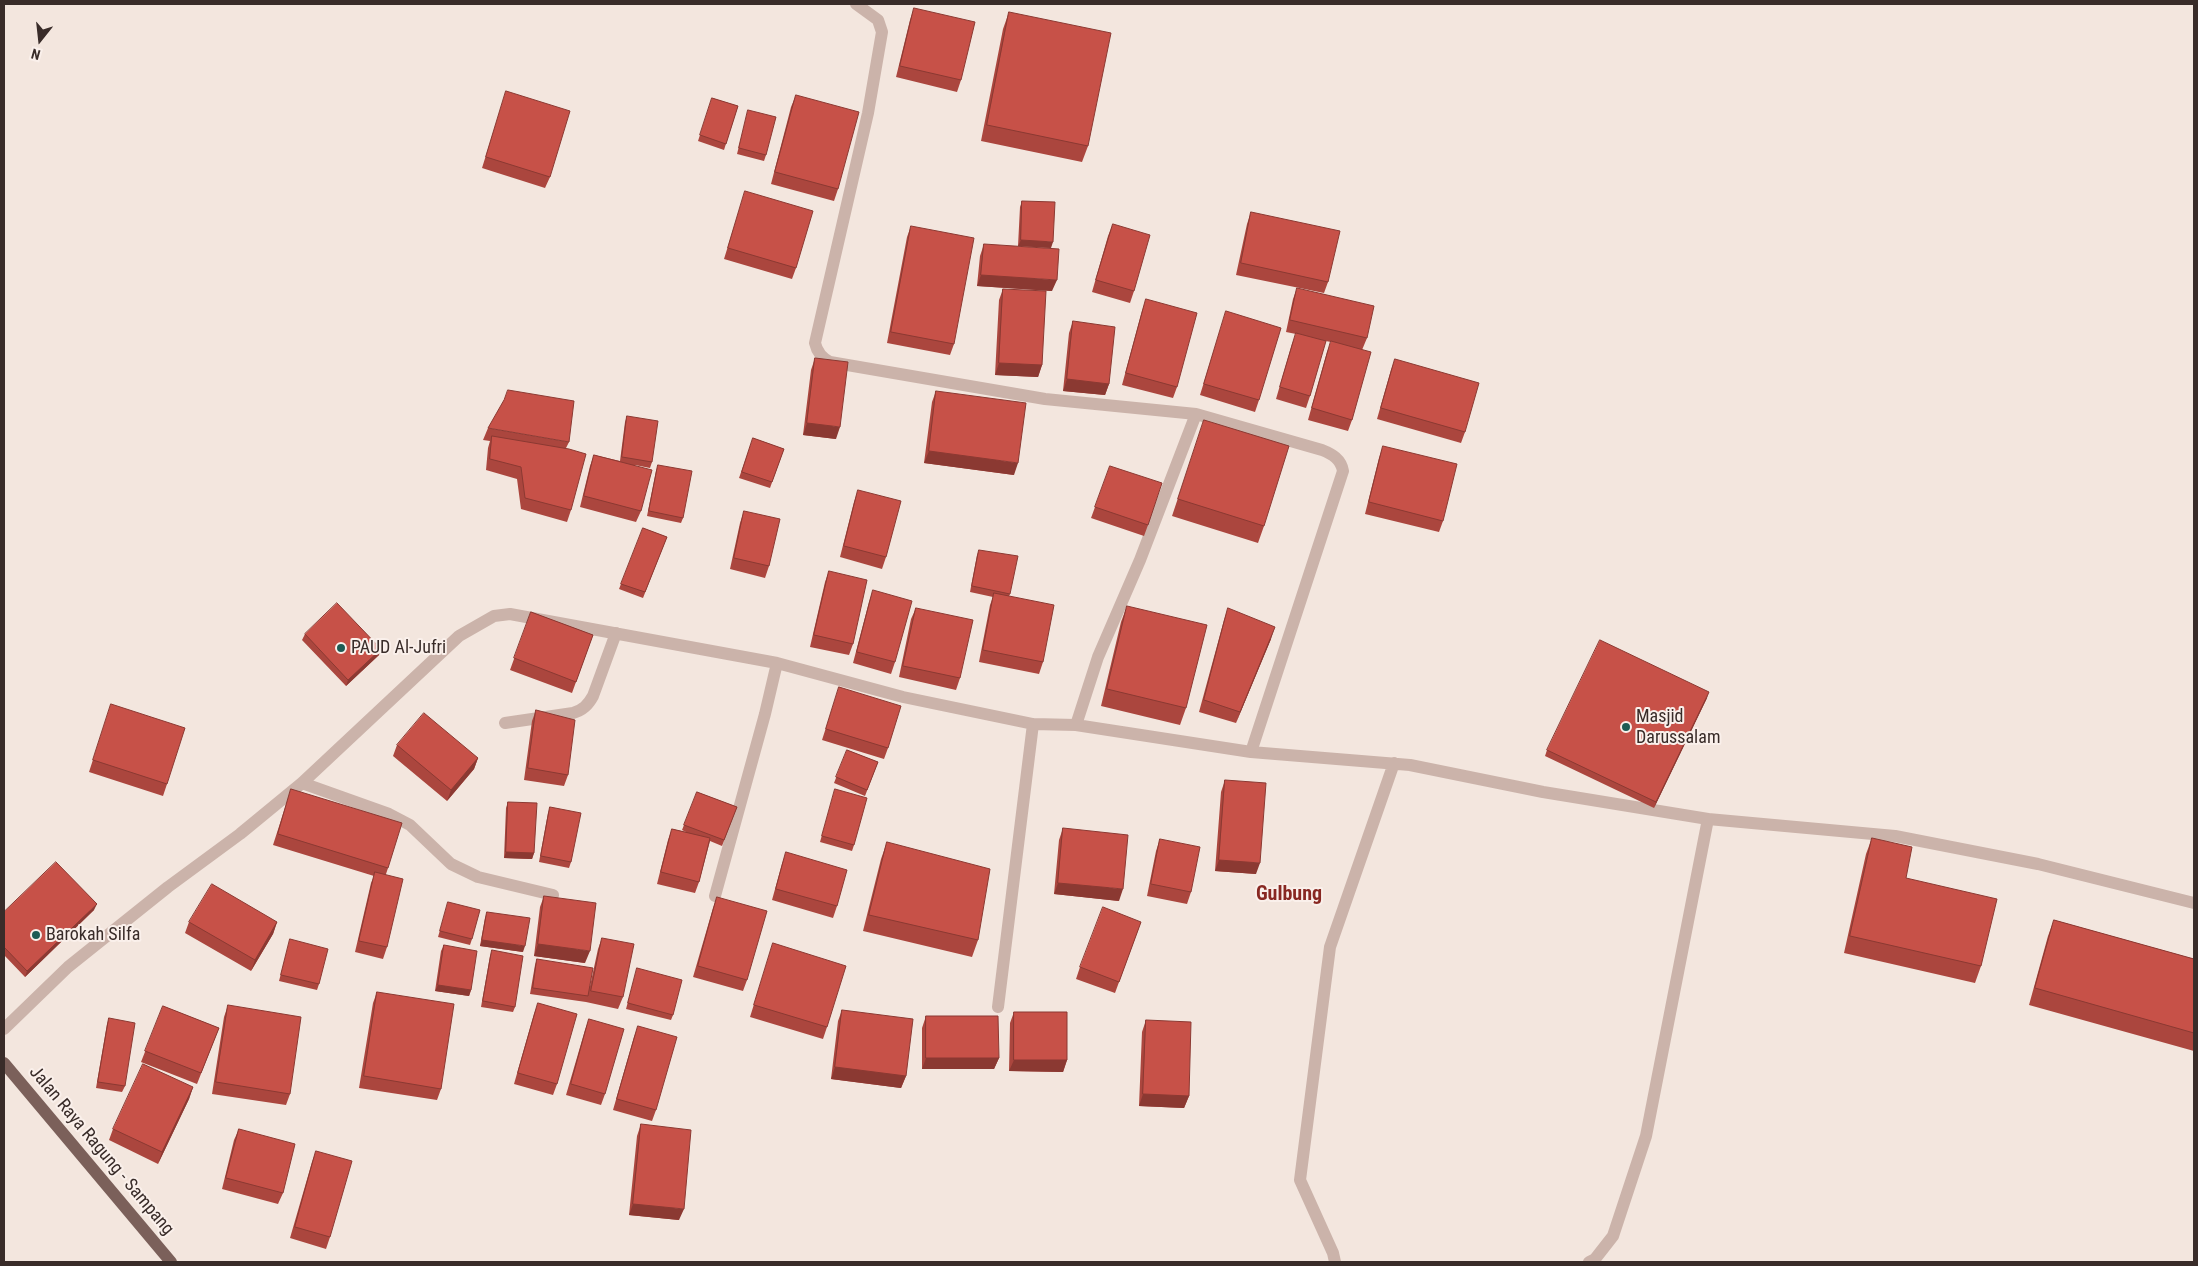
<!DOCTYPE html>
<style>
body{margin:0}
#map{position:relative;width:2198px;height:1266px;overflow:hidden;background:#f3e6de;font-family:"Roboto Condensed",sans-serif}
canvas{display:block}
.frame{position:absolute;inset:0;border:5px solid #392c29;pointer-events:none}
.north{position:absolute;left:15px;top:15px;width:50px;height:50px;-webkit-text-stroke:4px #faf0eb;paint-order:stroke;rotate:196deg;font-size:14px;font-weight:700;line-height:20px;text-align:center;color:#392c29}
.north::after{content:'';display:block;margin:auto;width:18px;height:22px;background:#392c29;clip-path:polygon(50% 0,100% 100%,50% 72%,0 100%)}
</style>
<div id="map">
<canvas width="2198" height="1266"></canvas>
<div class="frame"></div>
<div class="north">N</div>
</div>
<script>
const ctx = document.querySelector('canvas').getContext('2d');
ctx.lineJoin = 'round';
function trace(path, color, width, dash) { ctx.strokeStyle = color; ctx.lineWidth = width; ctx.lineCap = dash ? 'butt' : 'round'; ctx.setLineDash(dash || []); ctx.stroke(path); }
function fill(path, color) { ctx.fillStyle = color; ctx.fill(path, 'evenodd'); }
function write(font, color, halo, rows, align = 'center') {
  ctx.font = font + ' "Roboto Condensed",sans-serif'; ctx.lineWidth = 4; ctx.setLineDash([]); ctx.textBaseline = 'middle'; ctx.strokeStyle = halo; ctx.fillStyle = color; for (const [text, x, y, turn = 0] of rows) {
    ctx.save(); ctx.translate(x, y); ctx.rotate((+turn || 0) * Math.PI / 180); ctx.textAlign = isNaN(turn) ? turn : align; if (halo) ctx.strokeText(text, 0, 0); ctx.fillText(text, 0, 0); ctx.restore();
  }
}
trace(new Path2D(`
 M856,4L878,20L882,32L868,113L815,343C817,352 822,358 830,362L1045,399L1196,414L1322,450C1332,454 1341,459 1343,471L1251,752
 M505,723L573,713C583,710 588,705 593,696L616,633
 M1076,725L1098,657L1140,560L1196,414
 M302,783L389,814L410,825L451,864L478,877L553,895
 M715,896L765,714L777,663
 M998,1007L1033,724
 M4,1029L68,967L168,887L240,834L302,783L459,636L494,616L510,614L777,663L903,697L1033,724L1076,725L1251,752L1410,765L1543,792L1708,819L1895,836L2038,864L2194,903
 M1335,1262L1333,1253L1300,1180L1330,947L1394,763
 M1589,1262L1595,1259L1613,1236L1646,1136L1708,819`), '#cbb3aa', 12);
trace(new Path2D(`
 M4,1063L171,1262`), '#7b605a', 12);
fill(new Path2D(`
 M914,8L961,80L957,92L896,77L910,20Z
 M1009,12L1088,146L1082,162L981,141L1003,29Z
 M506,91L550,177L545,188L482,168Z
 M796,95L838,189L834,201L771,184L791,107Z
 M712,98L738,106L724,150L698,141Z
 M748,110L766,155L764,161L737,154Z
 M745,191L796,268L792,279L724,259Z
 M1022,201L1051,248L1018,246L1020,207Z
 M1251,212L1328,282L1324,293L1236,275L1247,224Z
 M1113,224L1134,291L1130,303L1092,292L1108,236Z
 M911,226L954,344L950,355L887,343L907,237Z
 M984,244L1052,291L977,286L980,256Z
 M1297,288L1367,338L1362,350L1352,420L1348,431L1308,420L1327,352L1331,342L1320,340L1310,396L1306,408L1276,399L1292,344L1296,334L1286,332L1293,299Z
 M1003,289L1042,365L1038,377L995,375L999,300Z
 M1146,299L1177,387L1173,398L1122,385L1142,311Z
 M1226,311L1259,400L1255,412L1200,395Z
 M1073,321L1109,384L1105,395L1063,391L1069,333Z
 M815,358L836,439L803,435L811,370Z
 M1395,359L1465,432L1461,443L1377,419L1391,370Z
 M936,391L1014,475L924,463L932,402Z
 M627,416L652,462L650,468L635,465L641,511L636,522L580,507L590,466L594,455L620,461L625,422Z
 M1204,420L1264,526L1258,543L1172,516Z
 M488,428L569,442L566,448L571,510L567,522L521,509L517,479L486,470L488,448L490,441L483,440Z
 M753,438L784,449L770,488L739,478Z
 M1383,446L1443,521L1439,532L1365,514L1379,458Z
 M658,465L683,518L681,523L647,516L656,471Z
 M1110,466L1148,525L1144,536L1091,518Z
 M858,490L886,557L882,569L840,557L854,502Z
 M744,511L769,566L765,578L730,569L740,523Z
 M643,528L667,537L643,598L619,589Z
 M979,550L1010,594L1009,596L1043,662L1039,674L979,662L990,605L993,597L970,592L977,555Z
 M829,571L853,644L849,655L810,647L825,582Z
 M873,590L895,662L891,674L853,663L869,602Z
 M1127,606L1186,708L1180,725L1101,706L1121,622Z
 M916,608L960,678L956,690L899,677L911,619Z
 M1228,608L1271,639L1236,723L1199,712L1224,620Z
 M531,612L593,635L572,693L510,670Z
 M305,634L379,655L346,686L302,640Z
 M839,687L888,748L884,759L822,740Z
 M1707,698L1654,808L1545,756L1547,750Z
 M111,704L167,784L163,796L89,772Z
 M536,710L568,775L564,786L524,780L532,721Z
 M397,745L478,758L474,769L447,801L393,756Z
 M847,750L878,762L865,796L834,783Z
 M1225,780L1256,874L1215,871L1221,792Z
 M291,789L388,868L386,874L387,947L383,959L355,952L371,883L374,876L273,845Z
 M835,789L854,845L852,851L820,842Z
 M697,792L737,807L722,846L710,841L699,882L695,893L657,884L668,840L672,829L686,832L682,830Z
 M508,802L534,853L532,859L504,858L506,808Z
 M550,807L571,862L569,868L539,862L548,813Z
 M1063,828L1119,901L1054,894L1059,840Z
 M1872,838L1981,966L1975,983L1844,953L1866,854Z
 M1160,839L1191,892L1187,904L1147,896L1156,851Z
 M887,842L978,940L972,957L863,931L881,859Z
 M786,852L837,906L833,918L772,900L782,864Z
 M544,896L585,963L534,956L540,907Z
 M717,897L747,980L743,991L693,977L713,908Z
 M448,902L472,939L470,945L438,937Z
 M94,910L25,977L4,955V912Z
 M487,912L523,952L480,946L485,918Z
 M2054,920L2194,959V1051L2029,1005L2048,936Z
 M189,922H277L273,934L251,971L185,933Z
 M1141,922L1115,993L1076,979L1080,967Z
 M602,938L623,997L618,1009L586,1002L530,994L535,965L537,959L590,986L598,949Z
 M290,939L319,984L317,990L279,981Z
 M773,943L827,1027L823,1039L750,1017Z
 M444,945L471,990L469,996L435,991L441,951Z
 M492,950L515,1007L513,1012L481,1007L490,956Z
 M637,968L673,1015L671,1020L626,1009Z
 M377,992L441,1089L437,1100L359,1088L373,1003Z
 M538,1003L557,1084L553,1095L514,1084L534,1014Z
 M228,1005L290,1094L286,1105L212,1094L224,1017Z
 M163,1006L219,1028L197,1084L141,1062Z
 M842,1010L906,1076L901,1088L831,1079L838,1021Z
 M1014,1012L1067,1060L1063,1072L1009,1071L1010,1023Z
 M926,1016L999,1058L994,1069H922V1028Z
 M109,1018L125,1086L122,1092L96,1088L107,1024Z
 M589,1019L605,1094L601,1105L566,1095L585,1030Z
 M1146,1020L1189,1096L1184,1108L1139,1106L1142,1032Z
 M638,1026L656,1110L652,1121L613,1110L634,1037Z
 M193,1087L189,1099L158,1164L109,1140L113,1129Z
 M641,1124L679,1220L629,1215L637,1136Z
 M239,1129L283,1193L278,1204L222,1189L234,1140Z
 M316,1151L330,1237L326,1249L290,1238L312,1162Z`), '#ab463e');
fill(new Path2D(`
 M1021,240L1053,242L1051,248L1018,246Z
 M981,275L1057,280L1052,291L977,286Z
 M999,363L1042,365L1038,377L995,375Z
 M1067,379L1109,384L1105,395L1063,391Z
 M807,423L840,427L836,439L803,435Z
 M929,451L1018,463L1014,475L924,463Z
 M1275,627L1271,639L1236,723L1240,712Z
 M381,649L379,655L346,686L348,680Z
 M1709,692L1707,698L1654,808L1656,802Z
 M478,758L474,769L447,801L451,790Z
 M506,852L534,853L532,859L504,858Z
 M1219,860L1260,863L1256,874L1215,871Z
 M1058,883L1123,889L1119,901L1054,894Z
 M97,904L94,910L25,977L27,971Z
 M277,922L273,934L251,971L255,960Z
 M482,940L525,946L523,952L480,946Z
 M538,944L590,951L585,963L534,956Z
 M438,985L471,990L469,996L435,991Z
 M926,1058H999L994,1069H922Z
 M1014,1060H1067L1063,1072L1009,1071Z
 M835,1067L906,1076L901,1088L831,1079Z
 M193,1087L189,1099L158,1164L162,1152Z
 M1143,1094L1189,1096L1184,1108L1139,1106Z
 M633,1204L684,1209L679,1220L629,1215Z`), '#8b3932');
const building = new Path2D(`
 M914,8L975,22L961,80L900,66Z
 M1009,12L1111,33L1088,146L987,125Z
 M506,91L570,111L550,177L486,157Z
 M796,95L859,112L838,189L775,172Z
 M712,98L738,106L726,144L700,135Z
 M748,110L776,117L766,155L739,148Z
 M745,191L813,211L796,268L728,248Z
 M1022,201L1055,202L1053,242L1021,240Z
 M1251,212L1340,231L1328,282L1241,263Z
 M1113,224L1150,235L1134,291L1096,280Z
 M911,226L974,238L954,344L891,332Z
 M984,244L1059,249L1057,280L981,275Z
 M1297,288L1374,306L1367,338L1290,320Z
 M1003,289L1046,291L1042,365L999,363Z
 M1146,299L1197,313L1177,387L1126,373Z
 M1226,311L1281,328L1259,400L1204,384Z
 M1073,321L1115,327L1109,384L1067,379Z
 M1296,333L1326,341L1310,396L1280,387Z
 M1331,341L1371,352L1352,420L1312,408Z
 M815,358L848,362L840,427L807,423Z
 M1395,359L1479,383L1465,432L1381,408Z
 M508,390L574,401L569,442L488,428L504,400Z
 M936,391L1026,403L1018,463L929,451Z
 M627,416L658,421L652,462L622,457Z
 M1204,420L1289,446L1264,526L1178,499Z
 M492,436L569,449L586,454L571,510L525,498L521,467L490,459Z
 M753,438L784,449L772,482L742,472Z
 M1383,446L1457,464L1443,521L1369,502Z
 M594,455L652,470L641,511L584,496Z
 M658,465L692,471L683,518L649,511Z
 M1110,466L1162,483L1148,525L1095,507Z
 M858,490L901,501L886,557L844,546Z
 M744,511L780,519L769,566L734,558Z
 M643,528L667,537L645,592L621,584Z
 M979,550L1018,556L1010,594L972,586Z
 M829,571L867,580L853,644L814,635Z
 M873,590L912,601L895,662L857,652Z
 M994,593L1054,605L1043,662L983,650Z
 M337,603L381,649L348,680L305,634Z
 M1127,606L1207,625L1186,708L1107,689Z
 M916,608L973,620L960,678L903,666Z
 M1228,608L1275,627L1240,712L1204,700Z
 M531,612L593,635L576,682L514,658Z
 M1600,640L1709,692L1656,802L1547,750Z
 M839,687L901,706L888,748L826,729Z
 M111,704L185,728L167,784L93,760Z
 M536,710L575,720L568,775L528,768Z
 M424,713L478,758L451,790L397,745Z
 M847,750L878,762L867,790L836,777Z
 M1225,780L1266,783L1260,863L1219,860Z
 M291,789L402,823L388,868L278,834Z
 M835,789L867,798L854,845L822,836Z
 M697,792L737,807L724,840L684,825Z
 M508,802L537,803L534,853L506,852Z
 M550,807L581,813L571,862L541,856Z
 M1063,828L1128,835L1123,889L1058,883Z
 M672,829L710,838L699,882L661,872Z
 M1872,838L1912,847L1906,878L1997,899L1981,966L1850,936Z
 M1160,839L1200,847L1191,892L1151,884Z
 M887,842L990,869L978,940L869,915Z
 M786,852L847,870L837,906L776,889Z
 M56,862L97,904L27,971L4,947V912Z
 M375,872L403,879L387,947L359,941Z
 M212,884L277,922L255,960L189,922Z
 M544,896L596,903L590,951L538,944Z
 M717,897L767,911L747,980L698,966Z
 M448,902L480,910L472,939L440,931Z
 M1103,907L1141,922L1119,982L1080,967Z
 M487,912L530,918L525,946L482,940Z
 M2054,920L2194,959V1033L2035,988Z
 M602,938L634,944L623,997L591,991Z
 M290,939L328,949L319,984L281,975Z
 M773,943L846,966L827,1027L754,1005Z
 M444,945L477,951L471,990L438,985Z
 M492,950L523,956L515,1007L483,1001Z
 M537,959L593,968L588,996L533,988Z
 M637,968L682,980L673,1015L628,1003Z
 M377,992L454,1004L441,1089L364,1076Z
 M538,1003L577,1014L557,1084L518,1073Z
 M228,1005L301,1017L290,1094L216,1082Z
 M163,1006L219,1028L201,1073L145,1051Z
 M842,1010L913,1019L906,1076L835,1067Z
 M1014,1012H1067V1060H1014Z
 M926,1016H998L999,1058H926Z
 M109,1018L135,1023L125,1086L98,1082Z
 M589,1019L624,1029L605,1094L571,1084Z
 M1146,1020L1191,1022L1189,1096L1143,1094Z
 M638,1026L677,1037L656,1110L617,1099Z
 M143,1064L193,1087L162,1152L113,1129Z
 M641,1124L691,1130L684,1209L633,1204Z
 M239,1129L295,1144L283,1193L226,1178Z
 M316,1151L352,1161L330,1237L295,1227Z`);
fill(building, '#c75148');
trace(building, '#8b3932', 1);
for (const [x, y, r, color] of [
 [341,648,5,"#1e5b54"],
 [1626,727,5,"#1e5b54"],
 [36,935,5,"#1e5b54"]
]) { const dot = new Path2D(); dot.arc(x, y, r, 0, 2 * Math.PI); ctx.fillStyle = color; ctx.fill(dot); trace(dot, '#faf0eb', 2); }
write('18px', '#392c29', '#faf0eb', [
 ["PAUD Al-Jufri",351,648],
 ["Masjid",1636,717],
 ["Darussalam",1636,738],
 ["Barokah Silfa",46,935]
], 'left');
write('18px', '#392c29', '#faf0eb', [
 ["Jalan Raya Ragung - Sampang",101,1151,50]
]);
write('bold 20px', '#882822', '#faf0eb', [
 ["Gulbung",1289,895]
]);
</script>
